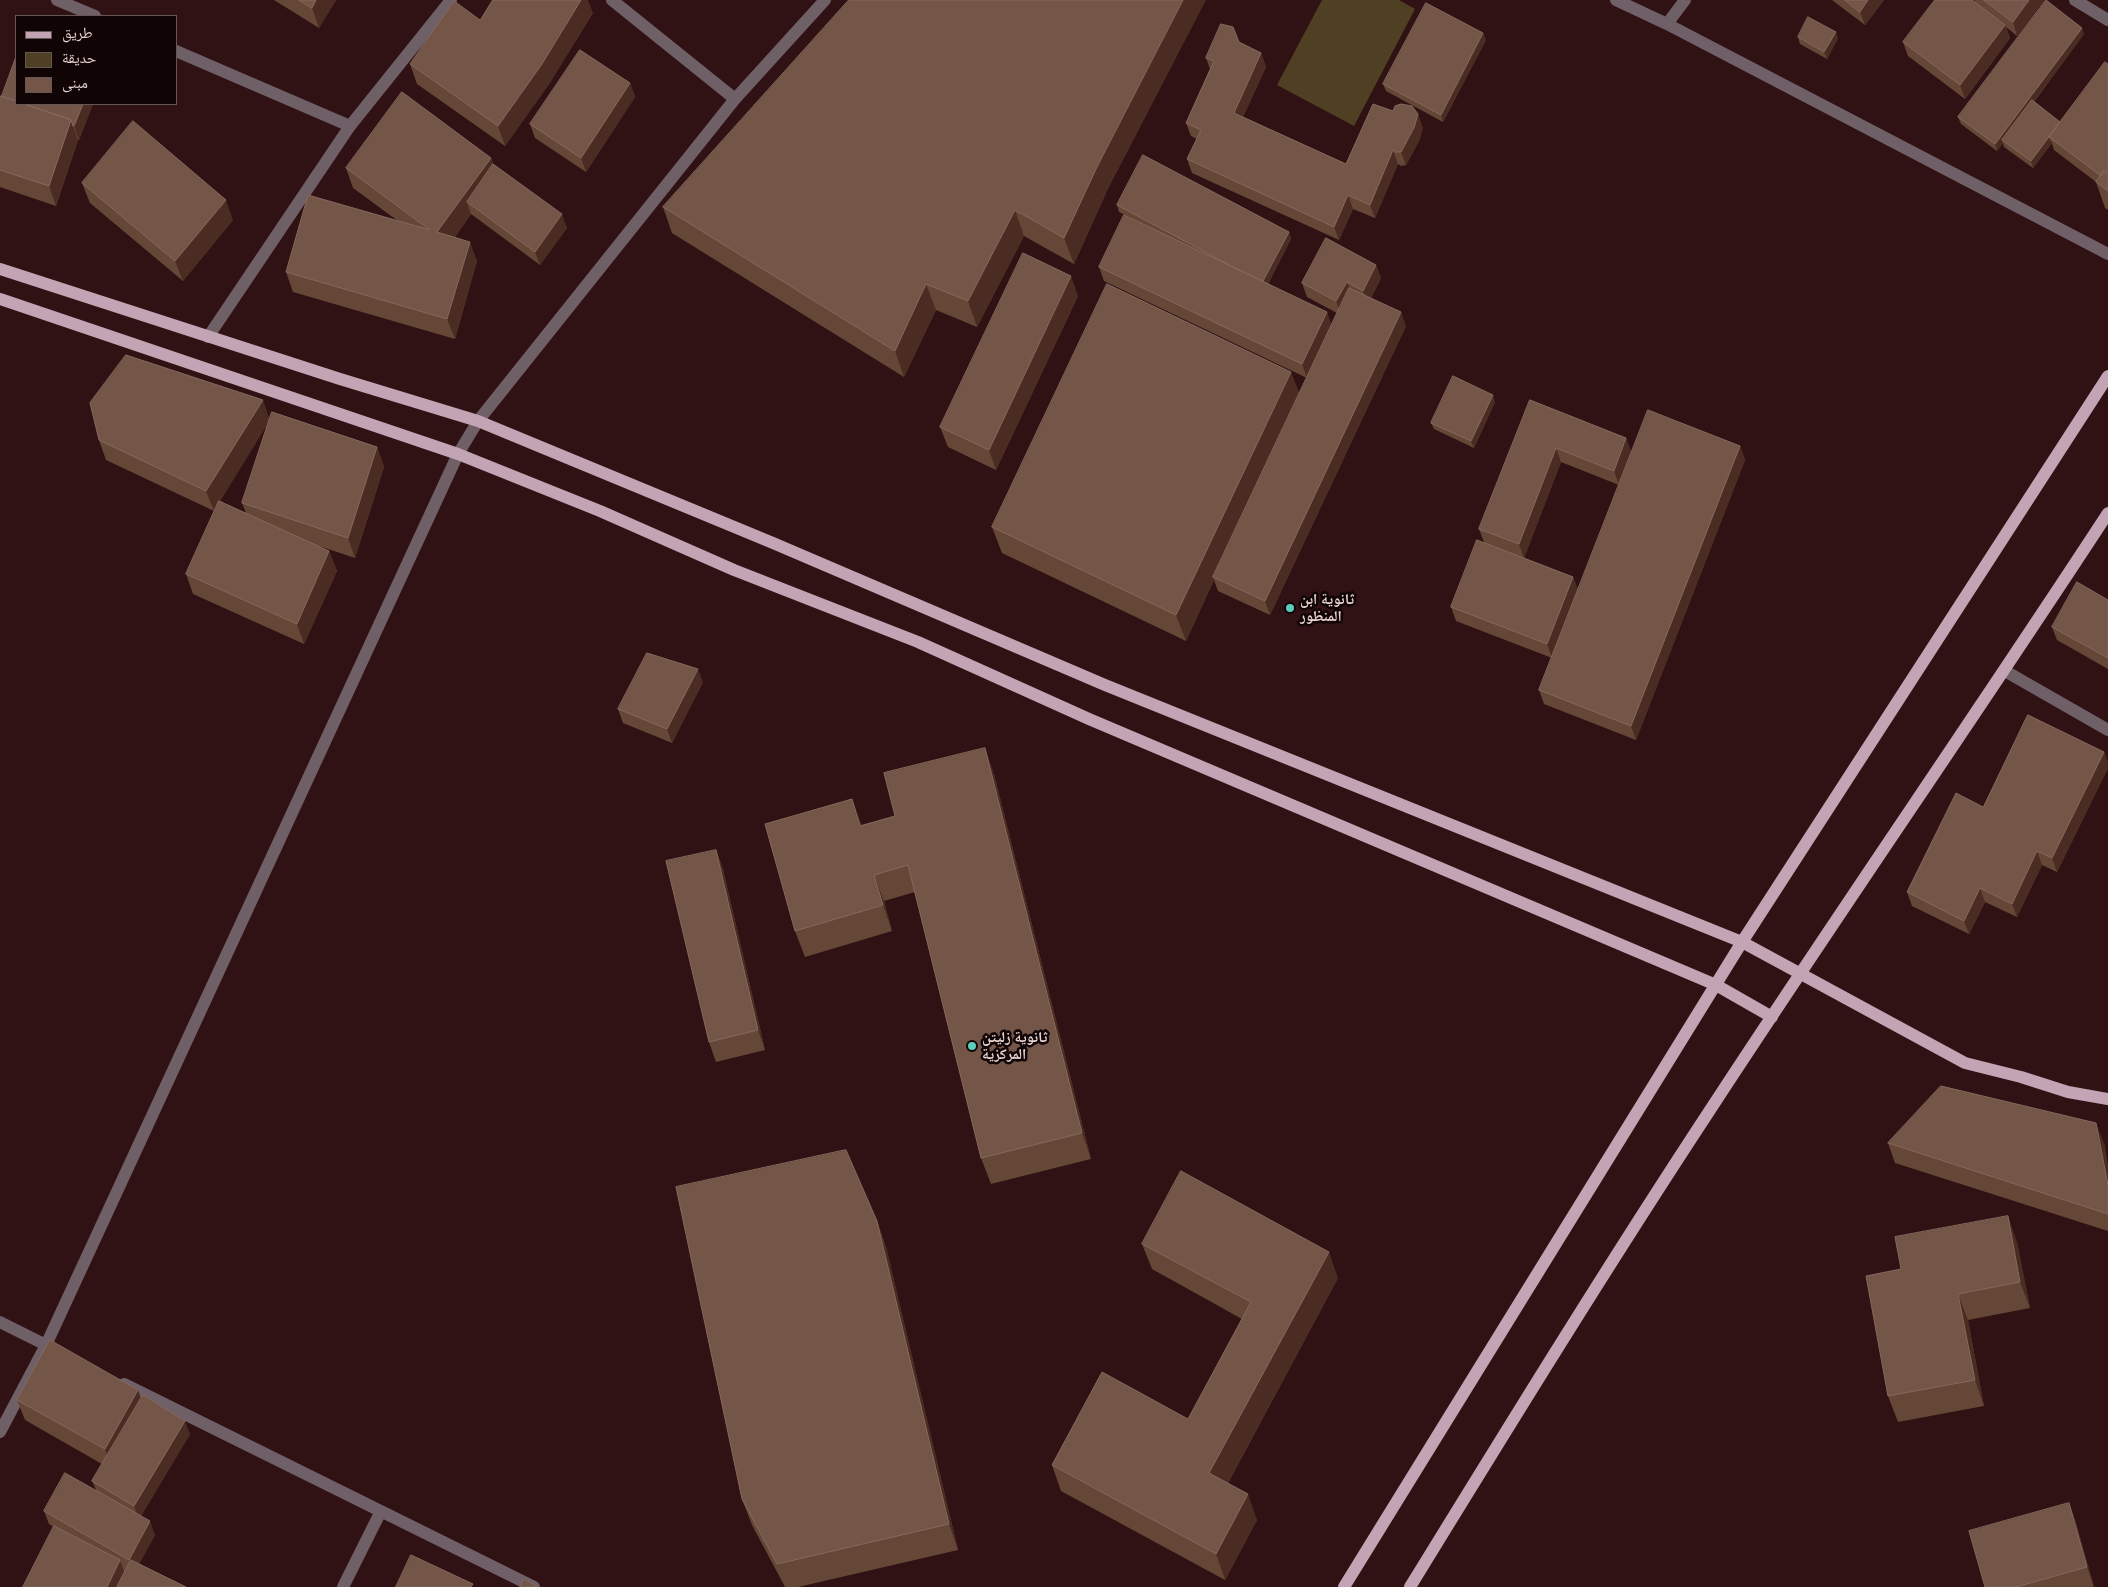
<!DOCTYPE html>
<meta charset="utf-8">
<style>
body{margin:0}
#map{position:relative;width:2108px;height:1587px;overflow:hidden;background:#301214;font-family:"Golos Text","Noto Naskh Arabic",sans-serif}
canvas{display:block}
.legend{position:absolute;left:15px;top:15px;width:162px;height:90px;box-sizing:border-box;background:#100404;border:1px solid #665656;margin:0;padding:6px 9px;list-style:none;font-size:15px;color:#e6d0d0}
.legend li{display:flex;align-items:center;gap:10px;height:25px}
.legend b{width:25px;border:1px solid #665656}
</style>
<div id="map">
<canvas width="2108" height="1587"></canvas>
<ul class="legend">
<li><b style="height:6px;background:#c3a4b4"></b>طريق</li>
<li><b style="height:14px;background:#4f4023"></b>حديقة</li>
<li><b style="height:14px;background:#735648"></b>مبنى</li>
</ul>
</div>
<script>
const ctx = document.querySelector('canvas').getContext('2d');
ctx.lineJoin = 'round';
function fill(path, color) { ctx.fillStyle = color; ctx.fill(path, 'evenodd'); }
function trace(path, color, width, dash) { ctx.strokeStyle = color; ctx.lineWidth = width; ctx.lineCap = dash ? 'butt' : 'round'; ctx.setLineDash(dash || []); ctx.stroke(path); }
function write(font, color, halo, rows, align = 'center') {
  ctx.font = font + ' "Golos Text","Noto Naskh Arabic",sans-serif'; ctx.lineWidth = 5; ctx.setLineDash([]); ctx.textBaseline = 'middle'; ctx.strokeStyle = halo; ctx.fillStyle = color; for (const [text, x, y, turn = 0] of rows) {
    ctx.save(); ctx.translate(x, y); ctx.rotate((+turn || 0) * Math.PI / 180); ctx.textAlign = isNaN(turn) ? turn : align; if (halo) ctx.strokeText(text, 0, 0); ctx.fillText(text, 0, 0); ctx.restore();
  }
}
fill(new Path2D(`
 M1322,0H1399L1415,9L1354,126L1277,85Z`), '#4f4023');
trace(new Path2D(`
 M57,0L95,16
 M612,0L735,99
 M1616,0L1667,24L2108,254
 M2075,0L2108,20
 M1667,24L1685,0
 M176,51L350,126
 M208,337L350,126L451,0
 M2005,671L2108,730
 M0,1322L52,1348
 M124,1384L534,1587
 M0,1432L46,1345L458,454L478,421L735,99L825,0
 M343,1587L381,1511`), '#6f6067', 12);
trace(new Path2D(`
 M0,269L340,379L478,421L773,543L1105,685L1742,942L1965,1063L2021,1077L2068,1092L2108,1099
 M0,299L458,454L600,511L734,570L918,642L1089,719L1716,985L1772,1017
 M1344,1587L1742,942L2108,376
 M1410,1587C1509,1426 1608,1265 1712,1107C1842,908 1978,712 2108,513`), '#c3a4b4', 12);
fill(new Path2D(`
 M274,0H336L319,28Z
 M1832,0H1884L1865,25Z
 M1974,0H2044L2017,36L2006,27L2010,38L1965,99L1908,56L1903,42L1975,2Z
 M593,13L549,84L505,146L417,84L410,64L480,20Z
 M1483,33L1486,40L1443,122L1386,91L1383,84Z
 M2084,34L2034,102L2060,122L2108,64V210L2105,208L2096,182L2054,150L2052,143L2033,168L2004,147L2003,143L1997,151L1961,124L1958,117Z
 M1798,37L1838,38L1827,59L1800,44Z
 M1239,42L1261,53L1266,67L1243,117L1346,164L1423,128L1419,141L1406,165L1401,166L1398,164L1375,218L1353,209L1339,240L1192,173L1187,159L1197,139L1191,136L1186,123L1210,69L1206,58Z
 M630,83L635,97L586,172L535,138L530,124Z
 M0,96L93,104L79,140H78L56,206L0,187Z
 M491,158L493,164L567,228L540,265L471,214L455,237L477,261L455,339L293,292L286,272L398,221L353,188L346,168Z
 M82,183L233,220L183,281L90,203Z
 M1106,193L1074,264L1024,236L977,327L936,310L904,377L672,233L663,207Z
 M1117,205L1289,232L1291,239L1268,284L1332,325L1337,313L1307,297L1302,283L1376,265L1381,278L1371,298L1406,326L1270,615L1218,591L1214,580L1186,641L1002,553L992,527L1299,394L1307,378L1104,281L1099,267L1143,224L1119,212Z
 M1078,296L996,470L948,447L940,427Z
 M1530,400L1626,438L1631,452L1619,485L1561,462L1524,558L1573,577L1578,590L1740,446L1745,460L1636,740L1544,704L1539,690L1552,658L1456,621L1451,607L1484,542L1479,529Z
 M1495,402L1474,448L1434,429L1431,423Z
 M270,419L377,447L384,467L355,558L316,545L329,551L337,571L304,644L193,594L186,574L217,505L214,511L106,460L99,440ZM268,423L242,503L246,513L220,501Z
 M2108,600V669L2057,640L2052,627Z
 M703,682L672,743L623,723L618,709Z
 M2104,752L2108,763V768L2057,872L2042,865L2017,917L1985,902L1969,934L1912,906L1907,892L1983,807Z
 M994,774L1091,1159L991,1184L981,1158L915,892L884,901L892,931L805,957L795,931L862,825L895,816Z
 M716,850L723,869L765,1050L716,1062L709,1042Z
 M1888,1143H2104L2108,1166V1231L1895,1163Z
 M877,1221L886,1247L958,1550L798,1587H785L752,1525L742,1499Z
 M2017,1242L2030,1308L1968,1320L1984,1406L1898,1422L1888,1396L1901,1269Z
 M1142,1244L1338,1278L1228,1483L1257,1520L1225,1580L1061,1491L1052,1465L1188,1419L1242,1319L1152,1269Z
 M138,1390L141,1398L190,1434L141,1516L155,1535L139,1564L186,1587H23L54,1527L49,1524L44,1511L96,1490L92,1481L102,1464L25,1420L17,1400Z
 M2069,1503L2076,1523L2094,1587H1985Z`), '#654737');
fill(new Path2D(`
 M316,0H336L319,28L312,8Z
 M581,0H588L593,13L549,84L505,146L498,126Z
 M1183,0H1206L1106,193L1074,264L1064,238L1097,167Z
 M1868,0H1884L1865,25L1860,12Z
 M2029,0H2044L2017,36L2013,22Z
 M2005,25L2010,38L1965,99L1960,85Z
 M2082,28L2084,34L2004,142L2002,140L2003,143L1997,151L1995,144Z
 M1836,32L1838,38L1827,59L1824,52Z
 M1483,33L1486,40L1443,122L1441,115Z
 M1261,53L1266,67L1239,126L1234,113Z
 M630,83L635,97L586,172L581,158Z
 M83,104H93L79,140L74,126Z
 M1418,114L1423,128L1419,141L1406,165L1401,152Z
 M71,120L78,140L56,206L49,186Z
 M2060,122L2049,137L2052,143L2033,168L2031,161Z
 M1393,150L1398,164L1375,218L1370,205Z
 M491,158L498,178L467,202L471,214L444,252L437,232Z
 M1348,195L1353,209L1339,240L1334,227Z
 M226,200L233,220L183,281L175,261Z
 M1015,210L1024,236L977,327L968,301Z
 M562,214L567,228L540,265L535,252Z
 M1289,232L1291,239L1265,289L1262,283Z
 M470,242L477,261L455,339L447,319Z
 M1376,265L1381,278L1368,304L1363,291Z
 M1071,276L1078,296L996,470L989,450Z
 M1347,282L1352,295L1341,315L1336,301Z
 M926,284L936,310L904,377L895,351Z
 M1327,312L1332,326L1307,378L1302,364Z
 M1401,312L1406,326L1270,615L1265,601Z
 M1291,372L1301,397L1213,577L1214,580L1186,641L1176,615Z
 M1493,395L1495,402L1474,448L1471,441Z
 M263,400L270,420L214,511L206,491Z
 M1626,438L1631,452L1619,485L1614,471Z
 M1740,446L1745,460L1636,740L1631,726Z
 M377,447L384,467L355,558L348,538Z
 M1556,448L1561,462L1524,558L1519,544Z
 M329,551L337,571L304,644L297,624Z
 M1573,577L1578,590L1552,658L1547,644Z
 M698,669L703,682L672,743L667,729Z
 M985,748L994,774L1091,1159L1082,1133Z
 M2104,752L2108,763V768L2057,872L2052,858Z
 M852,799L862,825L870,852L860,826Z
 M716,850L723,869L765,1050L758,1030Z
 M2037,851L2042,865L2017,917L2012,904Z
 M874,875L884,901L892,931L883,905Z
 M1980,888L1985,902L1969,934L1964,921Z
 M2096,1123L2104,1143L2108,1166V1185Z
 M2008,1216L2017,1242L2030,1308L2020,1282Z
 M877,1221L886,1247L958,1550L949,1524Z
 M1329,1252L1338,1278L1219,1499L1209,1473Z
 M1958,1294L1968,1320L1984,1406L1975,1380Z
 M138,1390L145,1410L112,1469L105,1449Z
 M185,1421L190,1434L139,1519L134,1506Z
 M1248,1494L1257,1520L1225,1580L1216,1554Z
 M2069,1503L2076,1523L2094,1587L2087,1567Z
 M150,1521L155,1535L134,1573L129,1560Z
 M120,1560L125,1574L119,1587H107Z`), '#4a2c22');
const building = new Path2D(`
 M299,0H316L312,8Z
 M493,0H581L542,64L498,126L410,64L454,1L480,20Z
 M849,0H1183L1097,167L1064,238L1015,210L968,301L926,284L895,351L663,207Z
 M1845,0H1868L1860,12Z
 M1935,0H1972L2005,25L1960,85L1903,42Z
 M1984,0H2029L2013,22Z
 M2046,0L2082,28L1995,144L1958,117Z
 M1426,3L1483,33L1441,115L1383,84Z
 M1808,17L1836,32L1824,52L1798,37Z
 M1221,24L1233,27L1239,42L1261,53L1234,113L1346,164L1373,104L1393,111L1395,106L1401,104L1412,106L1418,114L1414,128L1401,152H1396L1393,150L1370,205L1348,195L1334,227L1187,159L1201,130L1186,123L1214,61L1206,58Z
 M580,50L630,83L581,158L530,124Z
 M16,57V101L2,96Z
 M2105,62L2108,64V174L2104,171L2101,176L2049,137Z
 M402,92L491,158L437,232L470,242L447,319L286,272L308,195L430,230L346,168Z
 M0,96L16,101V104H24L71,120L49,186L0,170Z
 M2032,100L2060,122L2031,161L2002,140Z
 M24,104H83L74,126H73L71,120Z
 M133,121L226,200L175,261L82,183Z
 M1143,155L1289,232L1263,281L1237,269L1117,205Z
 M493,164L562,214L535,252L467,202Z
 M2104,171L2108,174V191L2096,182Z
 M1124,215L1327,312L1302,364L1099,267Z
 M1326,238L1376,265L1363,291L1347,282L1336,301L1302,283Z
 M1023,253L1071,276L989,450L940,427Z
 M1107,284L1291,372L1176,615L992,527Z
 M1349,288L1401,312L1265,601L1213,577Z
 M126,355L263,400L206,491L99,440L90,403Z
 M1453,376L1493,395L1471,441L1431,423Z
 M1530,400L1626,438L1614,471L1556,448L1519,544L1479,529Z
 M1648,410L1740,446L1631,726L1539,690Z
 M272,412L377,447L348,538L242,503Z
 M219,501L329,551L297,624L186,574Z
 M1477,540L1573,577L1547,644L1451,607Z
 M2077,582L2108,600V658L2052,627Z
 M647,653L698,669L667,729L618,709Z
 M2028,715L2104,752L2052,858L2037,851L2012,904L1980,888L1964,921L1907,892L1956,793L1983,807Z
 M985,748L1082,1133L981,1158L908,865L874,875L883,905L795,931L765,824L852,799L860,826L895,816L884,773Z
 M716,850L758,1030L709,1042L666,861Z
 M1941,1086L2096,1123L2108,1185V1214L1888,1143Z
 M846,1150L877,1221L949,1524L777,1564L742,1499L676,1187Z
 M1181,1171L1329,1252L1209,1473L1248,1494L1216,1554L1052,1465L1102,1372L1188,1419L1251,1302L1142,1244Z
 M2008,1216L2020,1282L1958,1294L1975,1380L1888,1396L1866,1276L1901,1269L1895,1237Z
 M50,1340L138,1390L105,1449L17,1400Z
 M143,1395L185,1421L134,1506L92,1481Z
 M65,1473L150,1521L129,1560L44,1511Z
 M2069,1503L2087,1567L2016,1587H1985L1969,1531Z
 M54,1526L120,1560L107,1587H23Z
 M411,1555L473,1584L471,1587H396Z
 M131,1560L186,1587H117Z
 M524,1579L538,1587H520Z`);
fill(building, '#735648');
trace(building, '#85695d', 1);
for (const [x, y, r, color] of [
 [1290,608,5,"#5acebd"],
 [972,1046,5,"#5acebd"]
]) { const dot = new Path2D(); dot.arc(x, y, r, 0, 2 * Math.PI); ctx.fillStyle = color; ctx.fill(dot); trace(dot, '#100404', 2); }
write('bold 15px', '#e6d0d0', '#100404', [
 ["ثانوية ابن",1300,599],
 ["المنظور",1300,616],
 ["ثانوية زليتن",982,1037],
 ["المركزية",982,1054]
], 'left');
</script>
